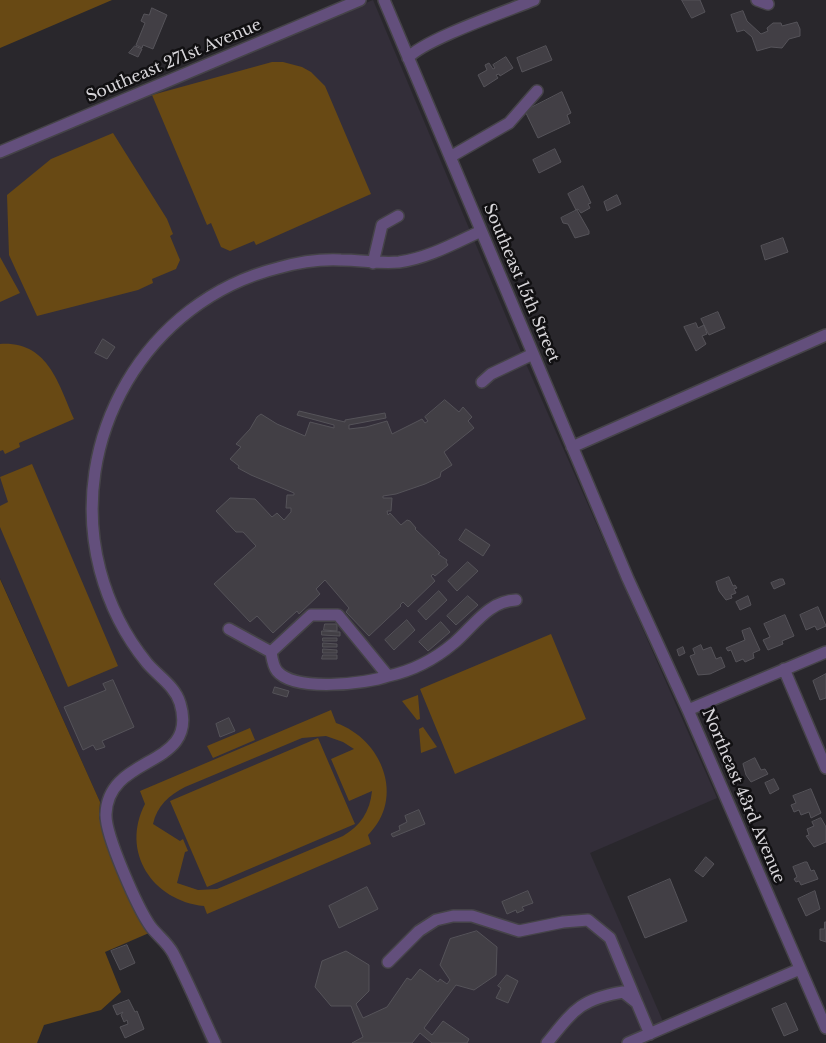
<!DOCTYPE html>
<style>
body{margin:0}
canvas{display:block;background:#29272c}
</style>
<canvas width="826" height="1043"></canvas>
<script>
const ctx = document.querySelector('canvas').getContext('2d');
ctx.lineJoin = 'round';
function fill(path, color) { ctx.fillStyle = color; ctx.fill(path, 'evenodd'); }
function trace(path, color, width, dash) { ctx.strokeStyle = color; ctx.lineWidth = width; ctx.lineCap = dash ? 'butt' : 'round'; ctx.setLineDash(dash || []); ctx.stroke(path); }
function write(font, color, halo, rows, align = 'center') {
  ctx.font = font + ' "Libre Baskerville",serif'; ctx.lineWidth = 5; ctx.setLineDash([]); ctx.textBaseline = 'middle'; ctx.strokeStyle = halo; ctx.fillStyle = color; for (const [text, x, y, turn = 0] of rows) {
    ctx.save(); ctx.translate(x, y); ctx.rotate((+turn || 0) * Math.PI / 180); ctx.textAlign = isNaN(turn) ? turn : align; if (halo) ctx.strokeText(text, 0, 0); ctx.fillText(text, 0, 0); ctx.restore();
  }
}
fill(new Path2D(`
 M373,0L526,364L717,798L590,853L664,1024L619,1043H206L161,937L149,933L100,802L0,578V159Z`), '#332e39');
fill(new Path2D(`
 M0,0H112L0,48Z
 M272,62H283L302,67L311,72L325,86L371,194L256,245L254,241L230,251L221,247L211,223L207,225L152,95Z
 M113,133L167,219L173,234L170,236L180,260L176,269L152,279L153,283L138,290L37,316L9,255L7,195L51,159Z
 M0,257L20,293L0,302Z
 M0,344C48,341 58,383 74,419L19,443L20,447L5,454L3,450L0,451Z
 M32,464L118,666L68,687L0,527V506L8,502L0,477Z
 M0,579L100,802L99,818L149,933L105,952L121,992L101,1010L44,1025L37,1043H0Z
 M551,634L586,719L455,774L420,689Z
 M418,695L420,719L417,720L402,701Z
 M331,710L336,723C382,739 406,798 368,835L371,844L207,914L204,906C153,901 120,852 145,804L140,791ZM326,736L343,742L354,749L331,759L349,801L372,791C370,812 360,826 343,836L217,889L198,890L177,883L185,852L188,851L183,839L180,841L153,824C157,806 169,795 185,787L302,738Z
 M423,727L437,747L421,753L419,729Z
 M250,728L255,740L213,758L207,746Z
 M318,738L355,824L207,887L170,801Z`), '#684914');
const building = new Path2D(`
 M682,0H700L705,12L692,18Z
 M152,8L167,15L153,49L143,45L142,48L136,45L145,23L141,21L144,14L149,15Z
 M743,11L747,21L761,34L768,31L767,28L773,23H781L782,26L797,22L800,29V36L789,39L782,48L771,47L757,51L752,37L744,30L737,32L731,15Z
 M135,46L142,49L138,57L129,53Z
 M546,46L552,60L522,72L517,58Z
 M506,57L513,68L500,76L499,74L496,75L498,78L484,87L478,75L487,70L485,65L489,63L493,69L495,68L493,65Z
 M562,92L571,113L567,115L570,123L538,138L525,111Z
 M555,149L561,162L539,173L533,160Z
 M583,186L591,203L588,204L590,208L581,213L578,209L576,210L568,194Z
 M617,195L621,204L607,211L604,202Z
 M577,210L589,231V234L575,238L568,224L563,223L561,218Z
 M783,238L788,252L765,260L761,246Z
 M718,312L725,328L709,335L701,319Z
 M696,323L698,328L704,325L707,334L702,336L706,344L696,351L684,327Z
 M103,339L115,347L107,359L95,353Z
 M445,400L459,412L463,407L472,417L468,421L474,428L444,452L452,465L441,472L440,477L425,484L396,494L383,496V498H392L391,511H387L388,515L390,513L401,525L407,520L410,521L416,528L415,529L440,553L438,554L447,560L446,562L448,565L435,576L433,574L431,576L435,581L408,607L403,602L400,605L401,606L369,636L346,612L349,608L325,580L316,589L320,594L299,614L297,611L273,633L257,616L250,622L214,584L256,546L243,532H236L216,511L230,498L255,499L272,517L277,513L284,520L291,512V508H286L287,495H294V493L251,475L238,468L239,466L230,459L241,447L236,444L250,429L257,417L261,414L277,424L305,436L310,422L334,428V425L297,415L299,411L345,422V420L385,413L386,418L349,425V429L366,427L387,421L392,434L422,419L425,423L428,421L425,417Z
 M466,529L490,545L483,556L459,540Z
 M468,562L478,571L457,591L448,581Z
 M729,577L733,586L735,585L737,588L734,589L736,593L731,595L732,598L726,600L719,591L716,582Z
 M780,579H783L785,584L774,589L771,583Z
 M439,591L447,600L426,620L418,611Z
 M468,596L478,605L456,625L447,616Z
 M748,596L751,605L740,610L736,602Z
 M818,607L826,626L817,630L815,626L806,630L800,615Z
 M785,615L794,636L782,641L783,644L768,650L763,640L770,637L764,624Z
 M407,620L415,630L394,650L385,640Z
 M441,622L450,632L428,651L419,642Z
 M325,624H337V631L324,630Z
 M750,628L760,650L753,653L754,658L745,662L743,659L736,662L731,650L728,651L726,648L745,640L742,631Z
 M322,631L340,632V636L322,635Z
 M323,638H337V641H323Z
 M323,643L337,644V647H323Z
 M701,645L703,650L711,647L716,659L721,657L725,667L710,674L698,675L690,656L695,654L693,649Z
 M683,647L685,653L679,656L677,650Z
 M323,649L337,650V653H323Z
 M323,655H337V659H322Z
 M826,674V698L820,700L813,681Z
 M113,680L134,727L102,741L105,747L96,750L93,745L83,750L64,707L106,690L103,684Z
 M275,687L289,691L287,697L273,693Z
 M229,718L235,731L220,737L216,724Z
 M755,758L761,770L765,769L768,774L751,782L746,775L743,764Z
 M774,779L779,789L770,794L765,783Z
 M811,789L821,813L811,818L809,812L801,815L799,810L794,812L791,805L796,803L793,796Z
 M419,810L425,824L393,837L391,834L400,830L399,826L407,822L405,816Z
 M821,818L826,827V842L814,847L806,836L809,835L807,829L814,826L812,822Z
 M706,857L714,864L703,877L695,871Z
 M805,862H807L811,871L814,870L818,879L801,885L799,881L796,882L794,879L797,877L793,867Z
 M670,879L687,921L645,938L628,897Z
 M367,887L378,909L339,928L329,906Z
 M528,891L533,903L522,907L524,910L517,913L516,910L507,914L502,902Z
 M815,891L820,909L806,916L798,899Z
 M825,922H826V942L820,940V929H824Z
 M477,931L497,947L496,975L474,990L456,985L424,1028L432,1035L443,1021L469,1039L467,1043H432L420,1033L412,1043H352L363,1037L351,1006H331L315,987L322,961L346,951L369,965V991L356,1004L363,1018L387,1007L407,978L411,980L420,969L438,982L440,979L447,984L450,980L440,965L450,939Z
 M127,945L135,963L120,970L111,951Z
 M507,975L518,981L508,1003L496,998L501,988L498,986Z
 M129,1000L135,1012L137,1011L144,1029L125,1038L120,1027L128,1024L127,1020L124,1022L121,1015L123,1012L117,1015L113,1006Z
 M786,1003L798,1030L784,1036L772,1009Z`);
fill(building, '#423f45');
trace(building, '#555359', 1);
const minor = new Path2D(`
 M384,0L628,579L688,710L826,1028
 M757,0L768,4
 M408,58C423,40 507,11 534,0
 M0,152L360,0
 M450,157L509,123L537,91
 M373,263L382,225L398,216
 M482,382L491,374L533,354
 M572,447L826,335
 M229,629L271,652L311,615H338L388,676C366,684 294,692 277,671C273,666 272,658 271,652
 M784,669L826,768
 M388,676C412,671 435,659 454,643C473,627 488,601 516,600
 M688,710L826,652
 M388,962L419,931L436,920L453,916H472L519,931L563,922L588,920L610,938L637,1003
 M215,1043C201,1013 188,982 173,953C167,942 158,936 151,927C138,909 105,835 106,814C108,753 200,769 180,703C175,686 158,676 147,663C125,636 109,604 100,570C66,439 146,301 278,268C299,262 320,259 341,260C361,260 380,264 399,262C428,258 455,243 481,231
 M547,1043C573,1011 580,999 623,992L637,1003L650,1034
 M628,1043L800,969`);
trace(minor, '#454348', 14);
trace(minor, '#634f7c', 11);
write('16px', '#d8d6da', '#111012', [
 ["Southeast 271st Avenue",174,61,-23],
 ["Southeast 15th Street",521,283,67],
 ["Northeast 43rd Avenue",743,796,67]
]);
</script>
